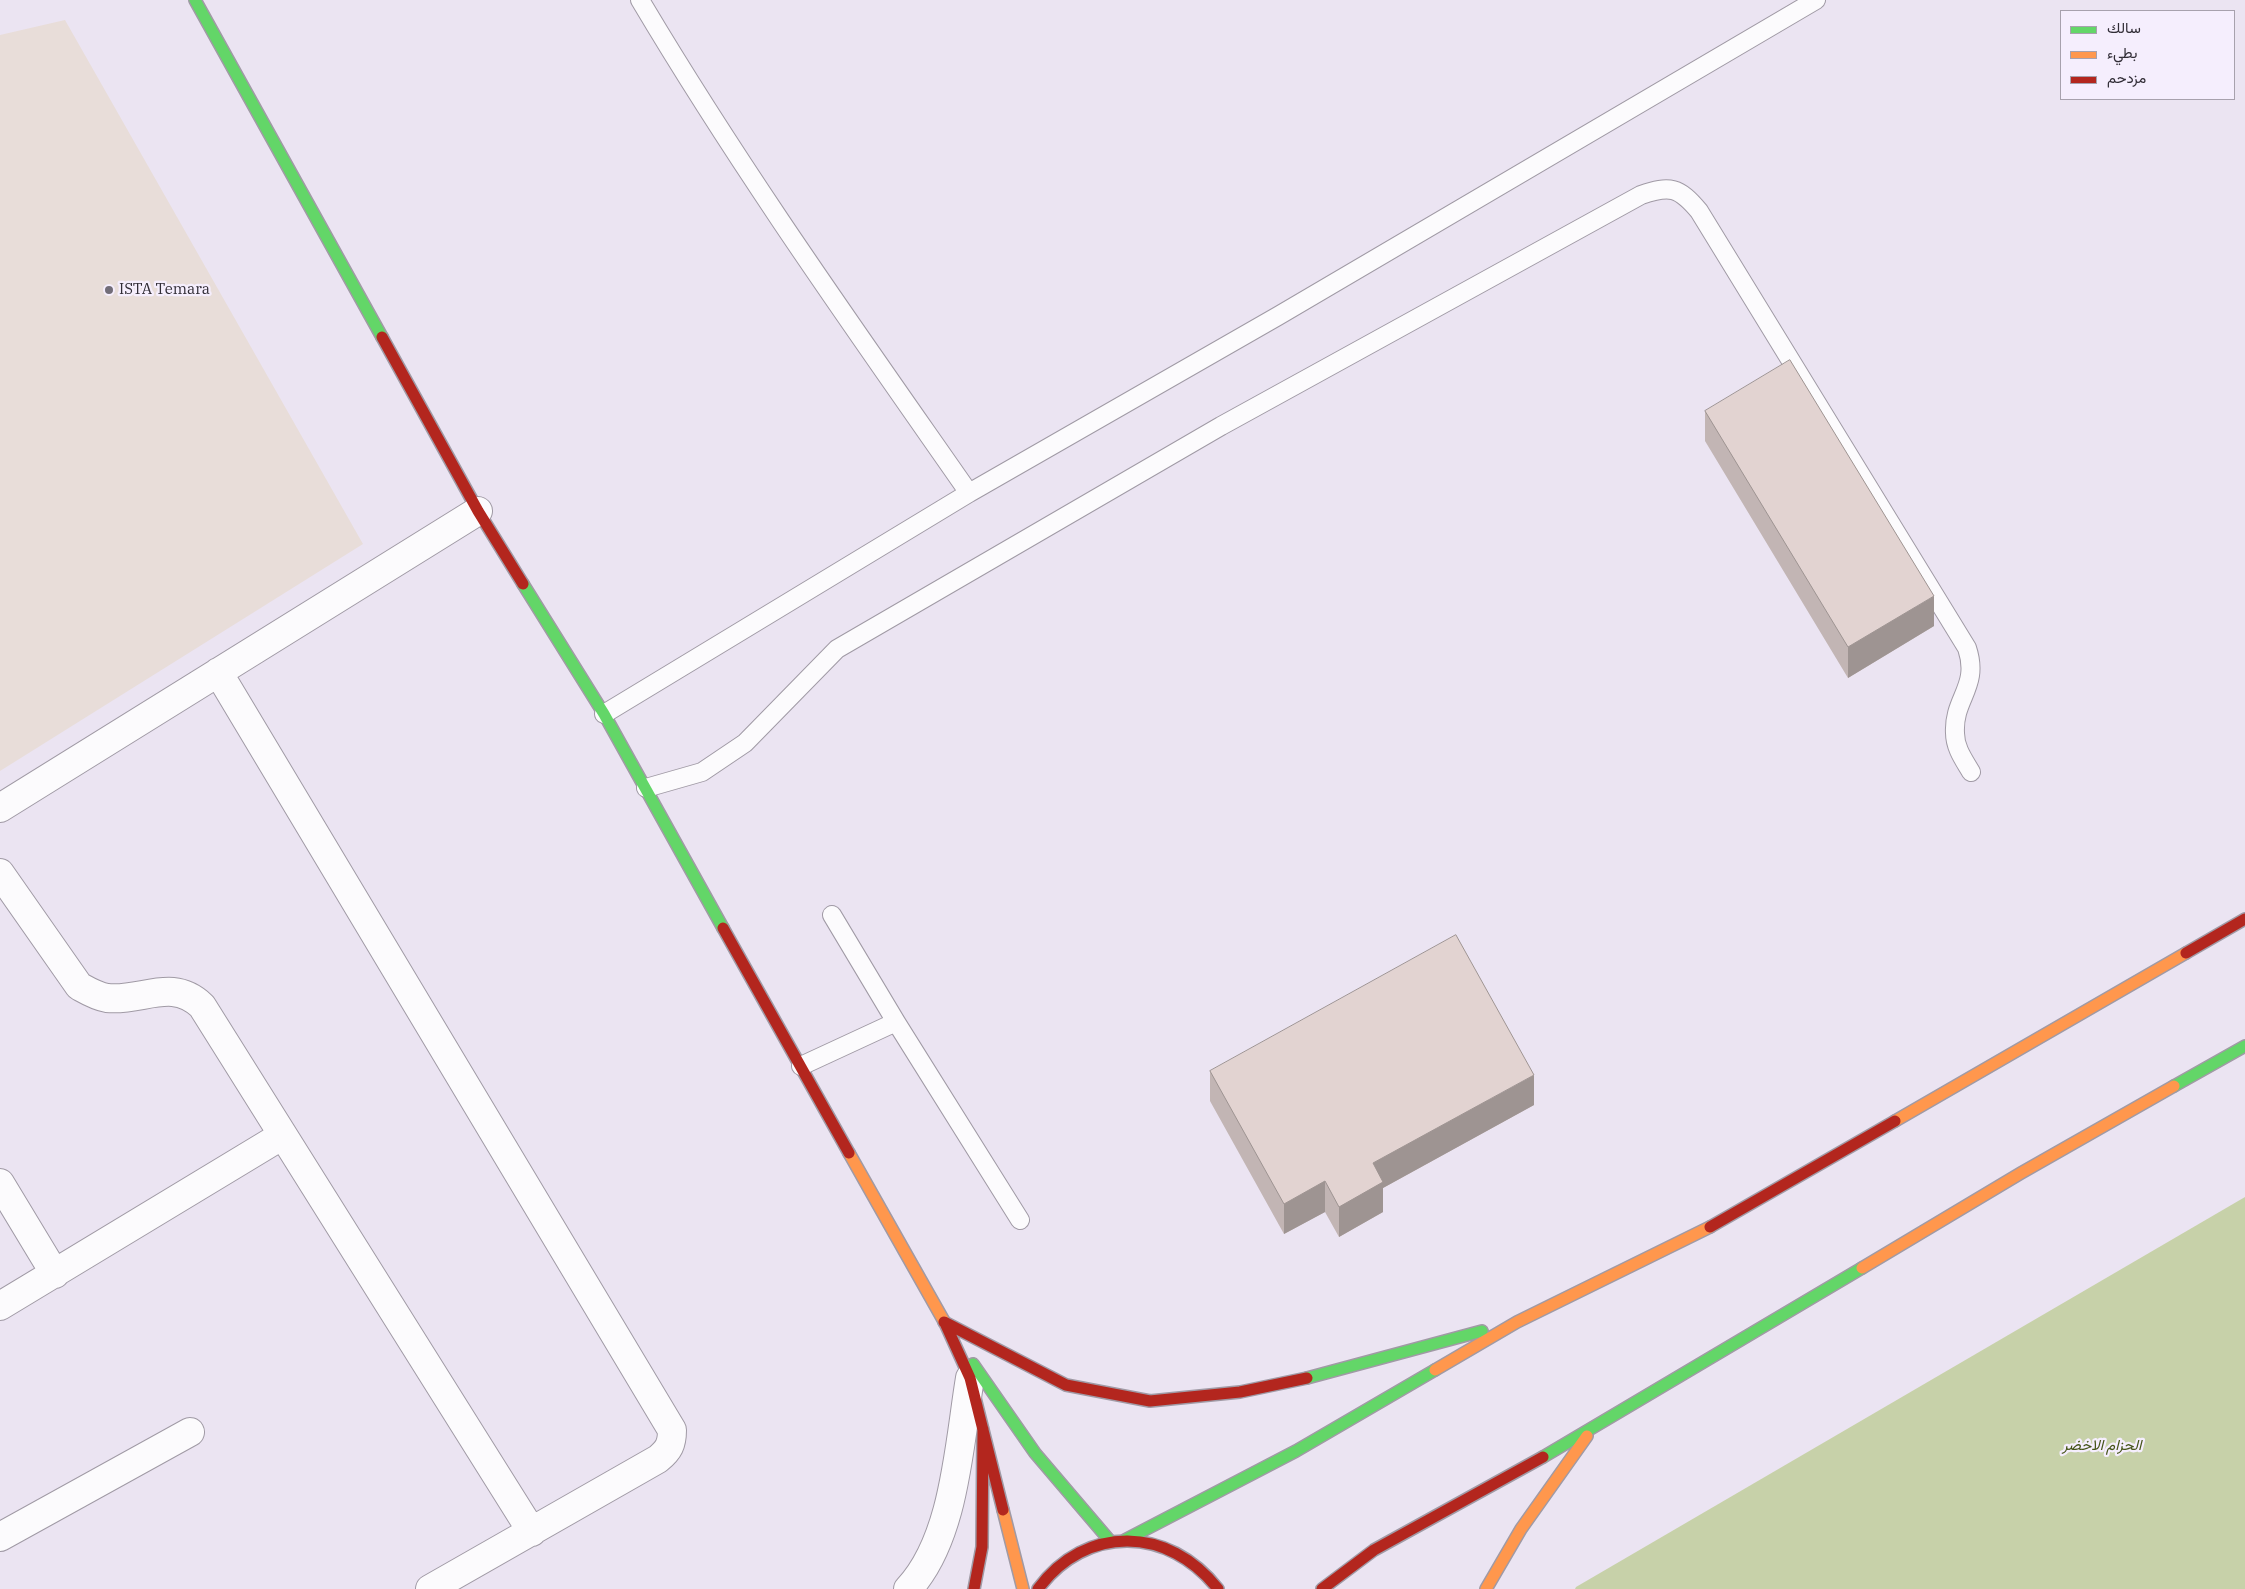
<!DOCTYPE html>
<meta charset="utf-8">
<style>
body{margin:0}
#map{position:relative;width:2245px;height:1589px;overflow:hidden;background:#ebe4f2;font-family:"IBM Plex Serif",Vazirmatn,serif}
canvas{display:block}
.legend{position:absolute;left:2060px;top:10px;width:175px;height:90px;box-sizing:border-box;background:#f5eefd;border:1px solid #a7a1ad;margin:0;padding:6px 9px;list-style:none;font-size:15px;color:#312d36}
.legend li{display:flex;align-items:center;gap:10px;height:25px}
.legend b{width:25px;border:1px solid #a7a1ad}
</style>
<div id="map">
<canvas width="2245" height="1589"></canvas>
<ul class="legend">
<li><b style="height:6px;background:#63d668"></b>سالك</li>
<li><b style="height:6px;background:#ff974d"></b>بطيء</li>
<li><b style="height:6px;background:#b3261e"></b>مزدحم</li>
</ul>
</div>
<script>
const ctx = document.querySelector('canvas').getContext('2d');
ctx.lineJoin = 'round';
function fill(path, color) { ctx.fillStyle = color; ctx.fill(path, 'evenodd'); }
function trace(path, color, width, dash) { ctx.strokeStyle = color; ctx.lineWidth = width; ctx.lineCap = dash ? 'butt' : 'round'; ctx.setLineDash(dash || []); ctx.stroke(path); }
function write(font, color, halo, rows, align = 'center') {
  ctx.font = font + ' "IBM Plex Serif",Vazirmatn,serif'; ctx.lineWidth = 4.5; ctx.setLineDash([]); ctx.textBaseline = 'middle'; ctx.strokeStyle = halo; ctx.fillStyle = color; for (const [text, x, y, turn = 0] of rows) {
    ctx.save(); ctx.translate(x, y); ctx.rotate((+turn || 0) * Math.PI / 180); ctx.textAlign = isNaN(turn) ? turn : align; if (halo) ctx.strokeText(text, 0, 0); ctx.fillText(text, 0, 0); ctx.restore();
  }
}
fill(new Path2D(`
 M65,20L363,544L0,771V35Z`), '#e8ddd9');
fill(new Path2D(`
 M2245,1197V1589H1575L1576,1587Z`), '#c7d1a9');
const lane = new Path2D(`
 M640,0C741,170 856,331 969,493
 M604,714L969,493L1278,316L1816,0
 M646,788L702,772L745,743L837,649L1221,426L1641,195C1670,185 1679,187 1699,211L1967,648C1980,687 1953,698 1955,733C1955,748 1964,760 1971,772
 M832,915L896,1022L1020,1220
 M801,1066L896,1022`);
const street = new Path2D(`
 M218,672L672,1430C672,1444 669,1450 658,1459L430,1589
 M0,808L478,511
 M0,873L79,986C88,991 96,996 107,998C142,1002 172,977 202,1006L532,1532
 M0,1183L55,1274
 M0,1306L283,1135
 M0,1537L190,1432
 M908,1589C955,1539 959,1444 970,1378`);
const fast = new Path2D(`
 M195,0L382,337
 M523,584L604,714L723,928
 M2174,1086L2245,1046
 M973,1364L1035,1453L1110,1541
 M1307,1378L1482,1331
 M1543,1457L1862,1268
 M1125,1540L1296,1451L1435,1370`);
const slow = new Path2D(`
 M1895,1121L2186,953
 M849,1153L945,1323
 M1862,1268L2021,1173L2174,1086
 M1435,1370L1517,1322L1710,1227
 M1003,1510L1023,1589
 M1486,1589L1521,1529L1587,1436`);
const jam = new Path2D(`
 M382,337L478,511L523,584
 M723,928L849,1153
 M2186,953L2245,919
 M1710,1227L1895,1121
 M944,1322L1066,1385L1150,1401L1240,1392L1307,1378
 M945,1323L970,1378L1003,1510
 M974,1589L982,1547L983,1429
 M1038,1589C1086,1524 1169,1526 1218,1589
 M1322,1589L1374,1550L1543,1457`);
trace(lane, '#a09aa5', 20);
trace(street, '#a09aa5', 30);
trace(fast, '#a09aa5', 14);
trace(slow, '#a09aa5', 14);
trace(jam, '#a09aa5', 14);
trace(lane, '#fcfbfd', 18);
trace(street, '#fcfbfd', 28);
trace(fast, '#63d668', 11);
trace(slow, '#ff974d', 11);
trace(jam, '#b3261e', 11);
fill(new Path2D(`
 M1705,411L1934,626L1848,678L1705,441Z
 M1210,1071L1534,1105L1383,1188V1212L1339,1237L1325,1212L1284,1234L1210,1101Z`), '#c2b5b4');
fill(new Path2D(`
 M1934,596V626L1848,678V647Z
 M1534,1075V1105L1383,1188V1212L1339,1237V1207L1373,1163Z
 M1325,1181V1212L1284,1234V1204Z`), '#9e9492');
const building = new Path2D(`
 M1790,360L1934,596L1848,647L1705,411Z
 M1456,935L1534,1075L1373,1163L1383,1182L1339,1207L1325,1181L1284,1204L1210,1071Z`);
fill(building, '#e2d3d1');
trace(building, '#9e9492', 1);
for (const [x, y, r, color] of [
 [109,290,5,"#726d78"]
]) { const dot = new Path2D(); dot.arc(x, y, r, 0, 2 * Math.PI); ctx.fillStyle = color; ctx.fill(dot); trace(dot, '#f5eefd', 2); }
write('15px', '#312d36', '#f5eefd', [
 ["ISTA Temara",119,290]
], 'left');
write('italic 15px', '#455418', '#f5eefd', [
 ["الحزام الاخضر",2102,1446]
]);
</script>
